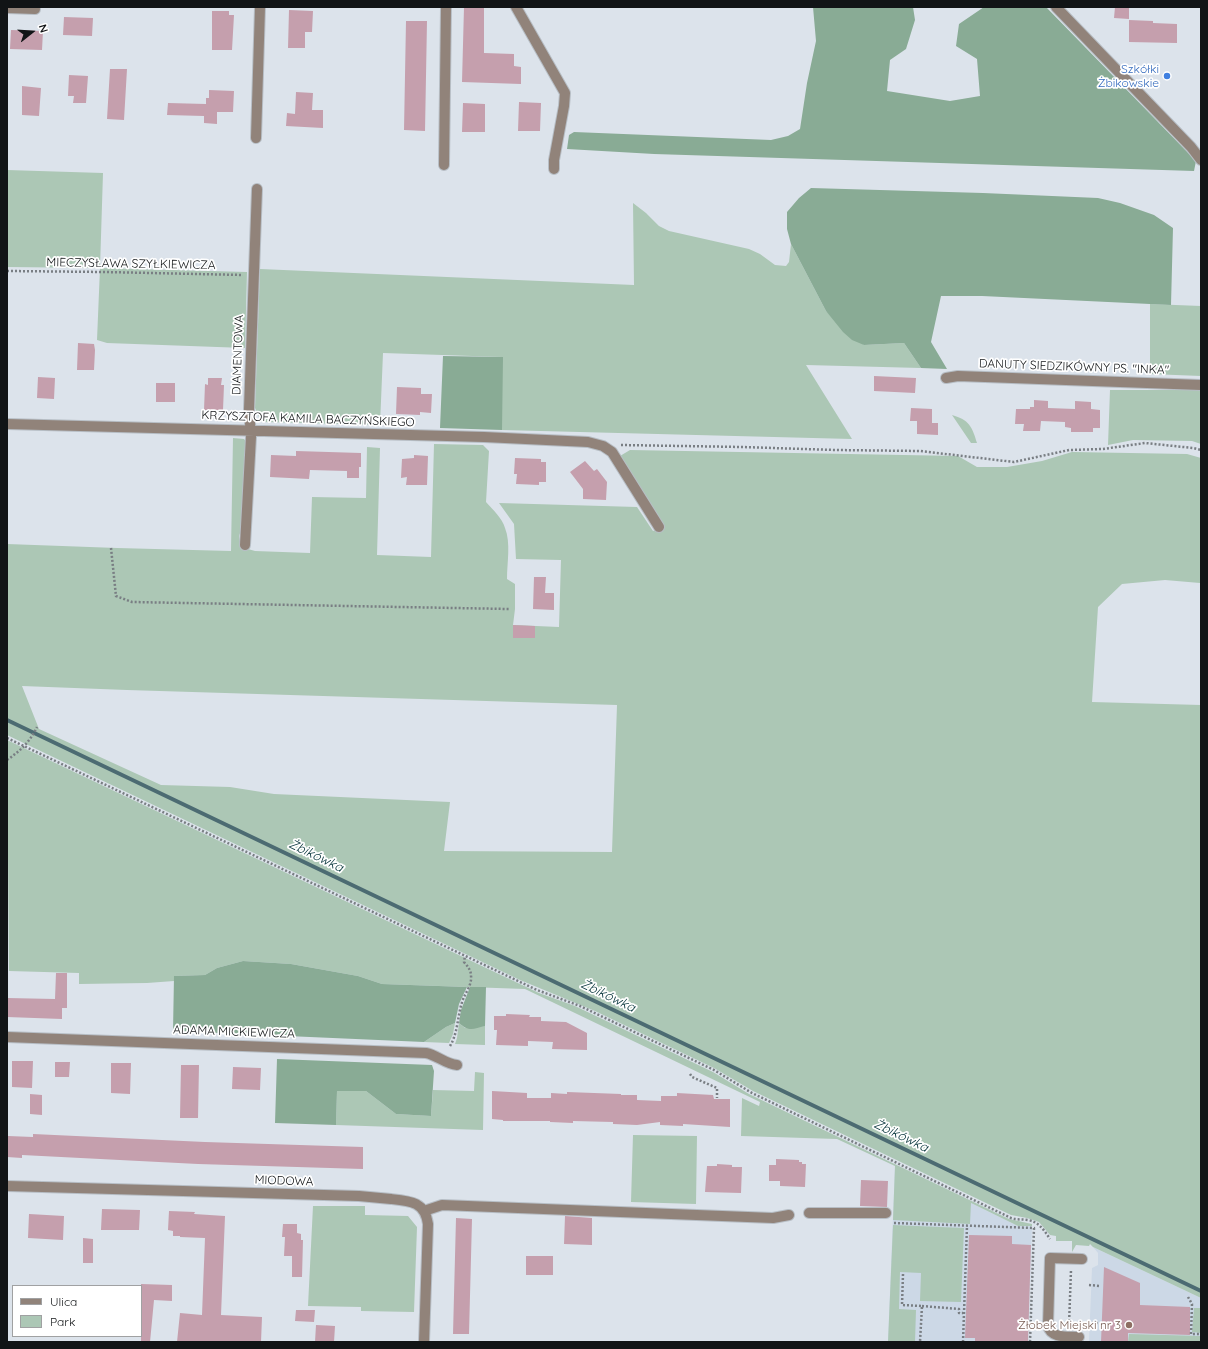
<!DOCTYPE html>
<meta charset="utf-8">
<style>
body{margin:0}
#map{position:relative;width:1208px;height:1349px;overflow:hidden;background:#dce3eb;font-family:Quicksand,sans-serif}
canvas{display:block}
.frame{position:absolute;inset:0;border:8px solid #111416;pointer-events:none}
.legend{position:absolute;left:12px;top:1285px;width:130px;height:52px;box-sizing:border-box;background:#fff;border:1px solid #a0a1a2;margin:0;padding:5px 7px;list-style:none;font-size:12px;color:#111416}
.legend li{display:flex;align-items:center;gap:8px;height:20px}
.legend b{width:20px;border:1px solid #a0a1a2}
.north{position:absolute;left:12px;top:12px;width:40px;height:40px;-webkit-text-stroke:3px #fff;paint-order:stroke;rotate:73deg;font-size:11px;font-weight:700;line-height:16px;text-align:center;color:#111416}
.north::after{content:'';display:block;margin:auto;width:14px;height:18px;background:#111416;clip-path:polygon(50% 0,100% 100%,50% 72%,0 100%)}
</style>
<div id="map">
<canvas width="1208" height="1349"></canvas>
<div class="frame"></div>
<ul class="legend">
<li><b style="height:5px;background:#91837a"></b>Ulica</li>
<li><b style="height:11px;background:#acc7b5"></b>Park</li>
</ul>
<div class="north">N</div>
</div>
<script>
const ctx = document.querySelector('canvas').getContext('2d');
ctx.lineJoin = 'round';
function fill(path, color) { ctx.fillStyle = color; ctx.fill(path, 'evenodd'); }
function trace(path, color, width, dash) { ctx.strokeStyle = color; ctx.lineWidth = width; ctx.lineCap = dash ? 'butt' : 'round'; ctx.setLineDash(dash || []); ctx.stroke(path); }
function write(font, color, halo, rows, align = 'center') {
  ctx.font = font + ' Quicksand,sans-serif'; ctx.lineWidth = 3.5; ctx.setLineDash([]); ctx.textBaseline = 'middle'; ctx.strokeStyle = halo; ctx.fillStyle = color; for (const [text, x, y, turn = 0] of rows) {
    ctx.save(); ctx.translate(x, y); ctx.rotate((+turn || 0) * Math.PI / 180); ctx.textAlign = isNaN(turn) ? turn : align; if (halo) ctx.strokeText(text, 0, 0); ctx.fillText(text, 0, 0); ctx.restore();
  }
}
fill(new Path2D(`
 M895,1166L1018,1226H1032L1028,1342H888Z
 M1093,1247L1201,1298V1342H1089L1092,1268L1098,1265V1253Z`), '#ccd8e6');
fill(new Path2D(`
 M7,170L103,173L100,268L247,272L245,348L107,343L97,340L100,268L7,267Z
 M633,203L646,213L659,226L669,231L749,249L760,254L775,265L786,266L789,262L791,244L826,311L864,345L904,343L921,368L806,365L852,439L502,430V357L383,353L380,425L265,422L259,417L255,408L260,269L634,285Z
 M1150,304L1201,306V376L1150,374Z
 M1110,390H1201V444L1192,441L1133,440L1108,445Z
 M952,415C969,420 972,426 977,443H971Z
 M233,438L244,439L247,443L243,525L239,536L241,547L255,551L310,553L312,497L366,498L367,447L380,448L377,555L431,557L434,444L483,445L489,451L486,502C493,510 502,518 505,528C511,543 507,563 507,579L515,584V609L513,625L559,627L561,560L516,559L514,524L499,503L637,507L653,531L663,526L620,456L630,450L958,456L977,467H1007L1042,461L1072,452L1187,454L1201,458V582L1200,583L1165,580L1122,584L1098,607L1092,702L1201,705V1298L1093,1247L1090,1244L1089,1246L1076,1245L1072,1252V1241H1056V1236L1050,1235L1039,1222L1027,1218L1011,1215L753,1091L714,1068L595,1011L520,980L7,735V544L117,548L231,551ZM22,686L127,690L617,705L612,852L444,851L450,802L274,794L230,787L161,785L39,729Z
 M7,740L484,967L539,993L575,1006L713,1072L749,1094L1009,1219L1032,1224V1226H1018L971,1203L970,1224L893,1220L895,1166L837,1139L741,1136L742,1098L759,1106L760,1102L525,989L382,984L358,976L291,964L243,961L217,968L205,975L174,976V981L147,983L79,984V973L9,971Z
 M455,1023L453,1034L449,1043L424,1042L446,1027Z
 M459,1023L465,1028L485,1026V1045L455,1044L457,1038Z
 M475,1072L484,1073L483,1130L336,1125L337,1091H366L396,1114L431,1116L433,1090L474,1091Z
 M633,1135L697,1136L696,1204L631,1202Z
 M313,1206H365V1215L408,1216L417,1227L414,1312L361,1311V1307L308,1306Z
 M893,1225L964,1228L961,1302L920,1301L921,1273L900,1272L899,1309L916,1310L915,1342H888Z
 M1194,1308H1201V1333L1192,1332Z
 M1129,1334L1201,1336V1342H1128Z`), '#acc7b5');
fill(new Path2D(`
 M813,7H913L915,20L906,49L890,60L887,91L950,101L980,96L977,59L956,46L959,24L984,7H1046L1196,161L1194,171L654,154L567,149L569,135L574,132L771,140L788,136L800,129L807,83L816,41Z
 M811,188L983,193L1098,198L1120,203L1154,215L1173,228L1171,305L982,296H941L931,342L947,369L921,368L904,343L864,345L852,340L843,332L826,311L791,244L787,229V212L799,198Z
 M443,356L503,357L502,430L440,428Z
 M243,961L291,964L358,976L382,984L467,987L459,1004L455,1023L446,1027L424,1042L173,1031L174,976L205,975L217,968Z
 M470,987H486L485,1026C473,1029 469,1032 459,1023L461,1010Z
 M277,1059L432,1065L434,1071L431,1116L396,1114L366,1091H337L336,1125L275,1123Z`), '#89ab95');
trace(new Path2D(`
 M7,720L1201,1291`), '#4c6b72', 4);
fill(new Path2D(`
 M464,7H484V53L514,54V66L521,67V84L462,82Z
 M1115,7H1129V19L1114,18Z
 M289,10L313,11L312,32H305V48H288Z
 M212,11H229V15H234L232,50H212Z
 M64,17L93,18L92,36L63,35Z
 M1129,20L1153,21V23L1177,24V43L1129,42Z
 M406,21H427L425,131L404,130Z
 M11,30L43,31L42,50L10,49Z
 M110,69H127L124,120L107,119Z
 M69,75L88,76L86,103H73L74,96H68Z
 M22,86L41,88L39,116L22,115Z
 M209,90L234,91L233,112H217V124L204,123V116L167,115L168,103L206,104V98H209Z
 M296,92L313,93L312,110H323V128L286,126L287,113L295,114Z
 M519,102L541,103L540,131H518Z
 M463,103L485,104V132H462Z
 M78,343L94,344L95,350L94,370H77Z
 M874,376L916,378L915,393L874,391Z
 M38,377L55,378L54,399L37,398Z
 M208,378H222L221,385H224L223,410H204L205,384L208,385Z
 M156,383H175V402H156Z
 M397,387L421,388V394H432L431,413L420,412V415L396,414Z
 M1034,400L1048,401V408L1075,409V401L1091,402V409L1100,410V428H1093V432H1071V428L1065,427V422L1041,421L1040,431H1023L1024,424H1015L1016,409H1030V407H1034Z
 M911,408L932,409V423H938V435L917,434V421H910Z
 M296,451L361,453V467H359V478H347V471L310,470L309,479L270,477L271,455L296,456Z
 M414,455L428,456L427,485H406L407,477L401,478L402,459L414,458Z
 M515,458L541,459V462H546V482H539V485L516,484L517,474H514Z
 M585,461L594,471L597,469L607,482L606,500L583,499V489L570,472Z
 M534,577H546L545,593H554V610L533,609Z
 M513,625L535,626V638H513Z
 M56,973H67V1008H62V1019L7,1017V998L55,999Z
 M506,1014L530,1015L529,1017H541V1021L566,1022L587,1033V1050L552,1049L553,1042L528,1041V1046L496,1045L497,1030H494V1016H506Z
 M12,1061H33L32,1088L12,1087Z
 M55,1062H70L69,1077H55Z
 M111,1063H131L130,1094L111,1093Z
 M181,1065H199L198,1118H180Z
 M233,1067L261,1068L260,1090L232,1089Z
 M492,1091L527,1093V1098H551V1093L567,1094V1092L621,1094V1095H637V1100L661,1101V1096H677V1093L713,1095L714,1099H730V1127L683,1124V1126L660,1125V1122L637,1125L613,1124V1122L573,1121V1123L550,1122V1121H503V1120L492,1119Z
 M30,1094L42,1095V1115L30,1114Z
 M33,1134L205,1142L363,1147V1169L198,1164L22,1155V1158L7,1157L8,1136L33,1137Z
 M776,1159L799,1160V1162H802V1164H806L805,1187L780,1186V1181H769V1165H776Z
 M717,1164L732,1165V1167H742L741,1193L705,1192L707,1166H717Z
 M861,1180L888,1181L887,1207L860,1206Z
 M102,1209L140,1210L139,1230H101Z
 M169,1211L195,1212L194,1214L225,1216L221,1315L262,1317L261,1342H177L180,1313L202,1315L205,1238L180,1237V1236H173V1231L168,1230Z
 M29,1214L64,1216L63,1240L28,1238Z
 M565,1216L592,1218V1245L564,1244Z
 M456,1218L472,1219L469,1334H453Z
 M283,1224H297V1233L301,1234V1240H303L302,1277H292V1256H284L285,1237H282Z
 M969,1235L1012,1236V1244L1031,1245L1028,1342H975V1338H965Z
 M83,1238L93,1239V1263H83Z
 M526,1256H553V1275H526Z
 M1104,1267L1140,1283V1305L1190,1307V1335L1128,1333V1342H1101Z
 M141,1284L172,1285V1301L154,1300L150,1342H141Z
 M296,1310H315L314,1322L295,1321Z
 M316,1325L335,1326L334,1342H315Z`), '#c59fad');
const minor = new Path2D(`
 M516,7L565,93L564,106L554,160V169
 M1056,7L1191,147L1201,160
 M7,8L35,9
 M256,138L260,7
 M444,165L446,7
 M946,378L958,376L1201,385
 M7,424L484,437L588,442L603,446L612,452L659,527
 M245,545L251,437L249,409L257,189
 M7,1037L426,1053C437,1055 445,1064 457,1065
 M7,1186L359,1196C370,1197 380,1198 391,1199C411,1201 425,1202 428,1224L424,1342
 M424,1211L442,1205L773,1218L789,1215
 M809,1213H886
 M1079,1337C1069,1336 1051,1339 1048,1326L1050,1258L1082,1259`);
trace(minor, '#b7bec5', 12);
trace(new Path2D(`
 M7,271L105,272L243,275
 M621,445L742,447L835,450L920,451L1014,462L1069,450L1103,449L1145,443L1193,448L1201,450
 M111,548L116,596L132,602L509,609
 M7,738L537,990L580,1006L714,1070L752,1093L1011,1218C1017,1220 1022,1219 1028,1220C1039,1222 1044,1230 1050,1239
 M7,760C20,751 30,742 37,727
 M450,1046C459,1031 457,1013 464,997C467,991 472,983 471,976C471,970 468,967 464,962L465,956
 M690,1074L692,1077L717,1088V1098
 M894,1223L1034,1228L1030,1342
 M903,1274L902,1305L922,1306L920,1342
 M1089,1285L1100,1286
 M1188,1297L1192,1304L1191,1334H1201
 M922,1306L959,1309V1313H963
 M1088,1322L1098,1323
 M1069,1325L1071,1270
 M963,1342L967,1226`), '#797e83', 2.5, [2, 2]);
trace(minor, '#91837a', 10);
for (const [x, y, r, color] of [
 [1167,76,4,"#3f7fe0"],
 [1129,1325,4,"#8d6e63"]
]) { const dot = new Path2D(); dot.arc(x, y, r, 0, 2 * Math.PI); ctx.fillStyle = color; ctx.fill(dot); trace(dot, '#fff', 1.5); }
write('12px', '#366cbe', '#fff', [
 ["Szkółki",1159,69],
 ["Żbikowskie",1159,83]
], 'right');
write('12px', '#111416', '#fff', [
 ["MIECZYSŁAWA SZYŁKIEWICZA",131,264,1],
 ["DIAMENTOWA",238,355,-88],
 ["DANUTY SIEDZIKÓWNY PS. \"INKA\"",1074,367,2],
 ["KRZYSZTOFA KAMILA BACZYŃSKIEGO",308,419,2],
 ["ADAMA MICKIEWICZA",234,1032,2],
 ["MIODOWA",284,1181,2]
]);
write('12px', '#785e54', '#fff', [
 ["Żłobek Miejski nr 3",1121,1325]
], 'right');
write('italic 13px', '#033138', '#fff', [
 ["Żbikówka",316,856,26],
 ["Żbikówka",608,996,26],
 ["Żbikówka",901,1136,26]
]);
</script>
